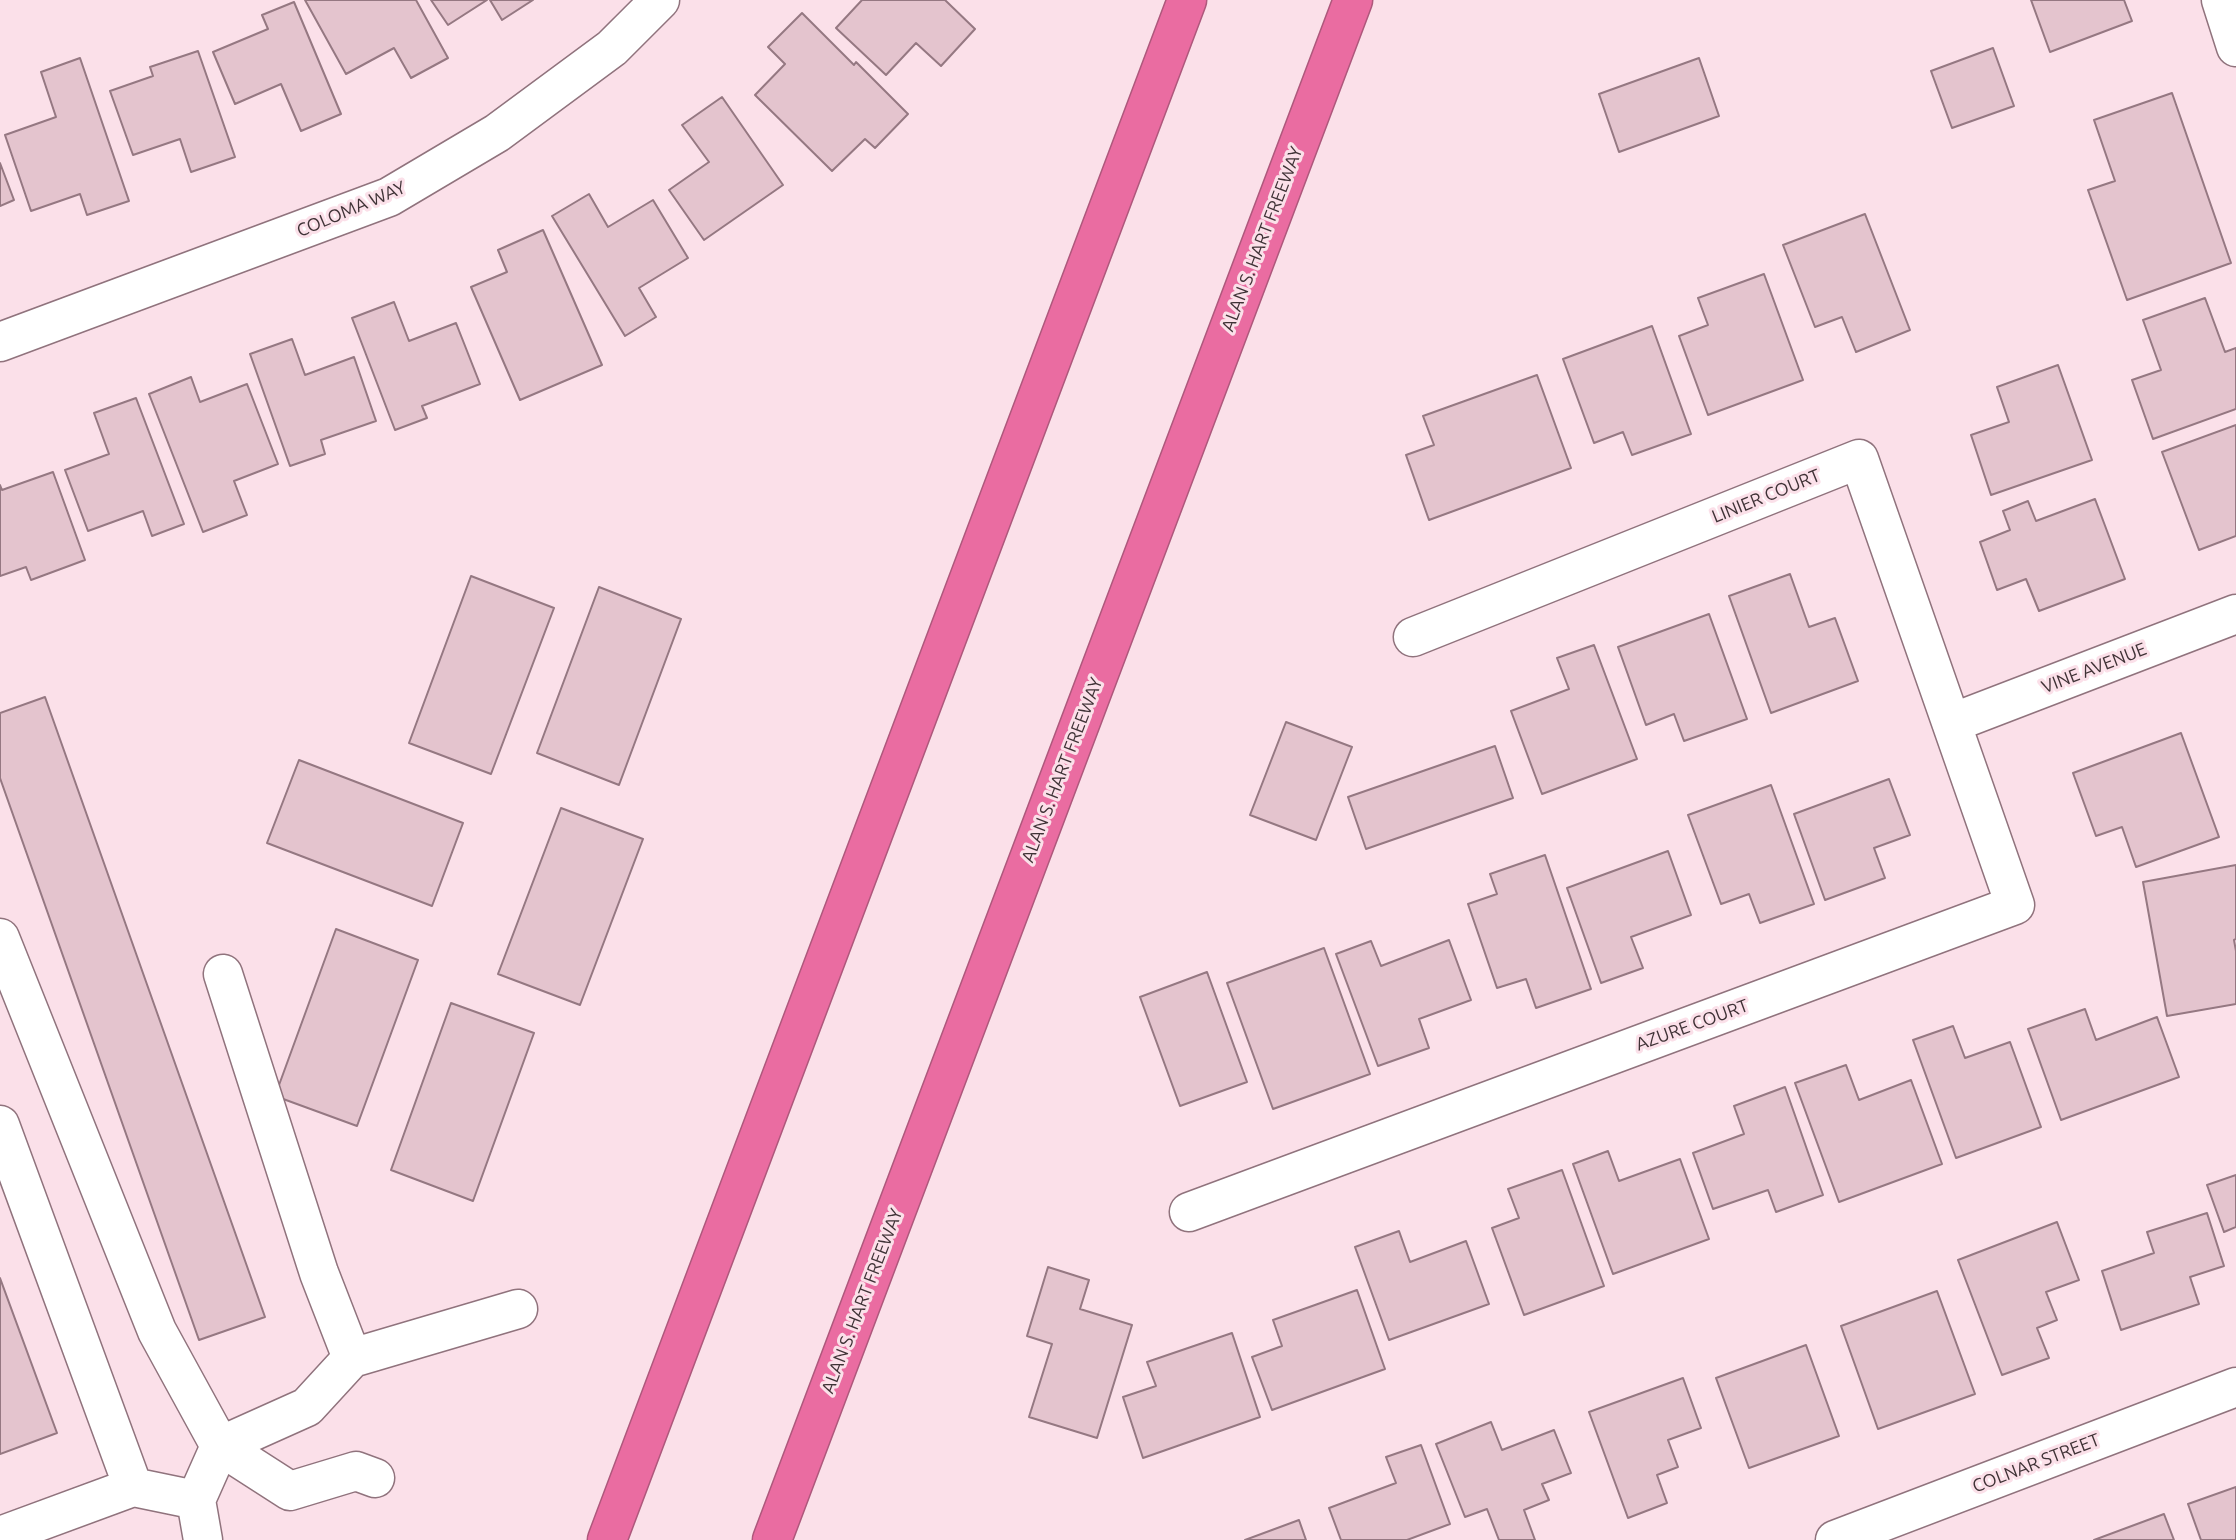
<!DOCTYPE html>
<style>
body{margin:0}
canvas{display:block;background:#fbe0e9}
</style>
<canvas width="2236" height="1540"></canvas>
<script>
const ctx = document.querySelector('canvas').getContext('2d');
ctx.lineJoin = 'round';
function fill(path, color) { ctx.fillStyle = color; ctx.fill(path, 'evenodd'); }
function trace(path, color, width, dash) { ctx.strokeStyle = color; ctx.lineWidth = width; ctx.lineCap = dash ? 'butt' : 'round'; ctx.setLineDash(dash || []); ctx.stroke(path); }
function write(font, color, halo, rows, align = 'center') {
  ctx.font = font + ' Ubuntu,sans-serif'; ctx.lineWidth = 6; ctx.setLineDash([]); ctx.textBaseline = 'middle'; ctx.strokeStyle = halo; ctx.fillStyle = color; for (const [text, x, y, turn = 0] of rows) {
    ctx.save(); ctx.translate(x, y); ctx.rotate((+turn || 0) * Math.PI / 180); ctx.textAlign = isNaN(turn) ? turn : align; if (halo) ctx.strokeText(text, 0, 0); ctx.fillText(text, 0, 0); ctx.restore();
  }
}
const building = new Path2D(`
 M305,0H416L448,58L411,78L394,48L346,74Z
 M431,0H487L448,25Z
 M490,0H533L502,20Z
 M862,0H945L975,29L941,66L916,43L886,75L836,28Z
 M2031,0H2124L2132,21L2050,52Z
 M294,2L341,114L301,131L281,84L235,104L213,52L268,29L262,15Z
 M802,13L854,65L856,62L908,114L875,148L865,139L832,171L755,95L785,64L768,47Z
 M1993,48L2014,106L1952,128L1931,71Z
 M198,51L235,157L191,172L180,139L133,155L110,91L153,76L150,67Z
 M80,58L129,201L87,215L80,194L31,211L5,135L56,117L41,72Z
 M1699,58L1719,116L1619,152L1599,94Z
 M2172,93L2231,263L2127,300L2088,190L2115,181L2094,120Z
 M722,97L783,185L704,240L669,190L709,162L682,125Z
 M0,163L14,200L0,206Z
 M589,194L608,227L653,200L688,258L639,288L656,317L625,336L552,216Z
 M1865,214L1910,330L1856,352L1842,317L1815,327L1783,245Z
 M543,230L602,365L520,400L471,287L507,272L498,250Z
 M1764,274L1803,380L1708,415L1679,336L1708,325L1698,298Z
 M2205,298L2225,352L2236,348V409L2153,439L2132,380L2161,370L2143,320Z
 M394,302L409,341L456,323L480,384L422,406L427,418L395,430L352,318Z
 M1652,326L1691,434L1632,455L1623,432L1594,443L1563,359Z
 M292,339L305,375L354,357L376,421L321,440L325,454L290,466L250,354Z
 M2058,365L2092,460L1991,495L1971,435L2009,422L1997,387Z
 M1537,375L1571,468L1429,520L1406,455L1434,445L1423,416Z
 M191,377L200,402L247,384L278,464L234,481L247,515L203,532L149,394Z
 M136,398L184,524L152,536L143,511L88,531L65,470L109,454L94,413Z
 M2236,425V536L2199,550L2162,452Z
 M53,472L85,560L31,580L26,567L0,576V485L2,490Z
 M2095,499L2125,579L2039,611L2026,579L1997,590L1980,542L2010,530L2003,511L2028,501L2036,521Z
 M1790,574L1809,627L1835,618L1858,681L1771,713L1729,596Z
 M471,576L554,608L491,774L409,743Z
 M599,587L681,619L619,785L537,753Z
 M1709,614L1747,719L1684,741L1674,714L1646,725L1618,647Z
 M1594,645L1637,759L1542,794L1511,711L1569,689L1557,658Z
 M45,697L265,1317L199,1340L0,778V713Z
 M1286,722L1352,747L1316,840L1250,815Z
 M2181,733L2219,837L2136,867L2122,827L2096,836L2073,773Z
 M1495,746L1513,798L1366,849L1348,797Z
 M299,760L463,823L432,906L267,843Z
 M1889,779L1910,835L1874,848L1885,878L1825,900L1794,814Z
 M1771,785L1814,904L1760,923L1749,894L1721,904L1688,815Z
 M561,808L643,839L580,1005L498,974Z
 M1668,851L1691,915L1631,937L1643,968L1601,983L1567,888Z
 M1545,855L1591,989L1536,1008L1526,979L1497,988L1468,904L1497,894L1490,874Z
 M2236,865V939L2234,940L2236,951V1004L2167,1016L2143,882Z
 M336,929L418,960L357,1126L275,1096Z
 M1449,940L1471,1000L1419,1019L1429,1048L1378,1066L1336,954L1371,941L1381,966Z
 M1324,948L1370,1074L1273,1109L1227,983Z
 M1207,972L1247,1082L1180,1106L1140,997Z
 M451,1003L534,1033L473,1201L391,1170Z
 M2085,1009L2096,1040L2157,1017L2179,1077L2061,1120L2028,1029Z
 M1953,1026L1965,1058L2010,1042L2041,1127L1956,1158L1913,1040Z
 M1846,1065L1859,1100L1911,1080L1942,1164L1839,1202L1795,1083Z
 M1785,1087L1823,1195L1776,1212L1768,1190L1713,1209L1693,1153L1744,1134L1734,1106Z
 M1608,1151L1619,1181L1680,1159L1709,1239L1613,1274L1573,1164Z
 M1562,1170L1604,1286L1524,1315L1492,1228L1519,1218L1508,1189Z
 M2236,1175V1227L2224,1232L2207,1185Z
 M2207,1213L2224,1266L2190,1277L2199,1304L2121,1330L2102,1271L2154,1253L2147,1232Z
 M2057,1222L2079,1280L2046,1292L2057,1320L2037,1328L2049,1358L2002,1375L1958,1260Z
 M1399,1231L1410,1262L1466,1241L1489,1304L1389,1340L1355,1247Z
 M1048,1267L1089,1280L1080,1309L1132,1325L1097,1438L1029,1417L1052,1344L1027,1336Z
 M0,1278L57,1433L0,1454Z
 M1357,1290L1385,1369L1272,1410L1252,1357L1282,1346L1273,1320Z
 M1937,1291L1975,1394L1878,1429L1841,1326Z
 M1232,1333L1260,1417L1143,1458L1123,1397L1156,1386L1147,1362Z
 M1806,1345L1839,1436L1749,1468L1716,1378Z
 M1683,1378L1701,1428L1668,1440L1678,1467L1657,1475L1667,1503L1628,1518L1589,1412Z
 M1491,1422L1502,1450L1554,1430L1571,1473L1542,1484L1549,1500L1524,1510L1535,1540H1499L1487,1509L1465,1517L1436,1444Z
 M1421,1445L1450,1524L1407,1540H1341L1329,1508L1396,1483L1386,1457Z
 M2236,1487V1540H2201L2188,1504Z
 M2164,1514L2174,1540H2094Z
 M1299,1520L1306,1540H1245Z`);
fill(building, '#e4c4ce');
trace(building, '#957882', 2);
const minor = new Path2D(`
 M2221,0L2236,47
 M0,342L389,197L497,133L612,48L660,0
 M1952,723L2236,614
 M0,938L157,1331L220,1446L290,1491L356,1471L375,1478
 M223,974L319,1273L352,1358L518,1309
 M0,1125L133,1487
 M1189,1212L2015,905L1859,459L1413,637
 M196,1500L220,1446L307,1407L352,1358
 M196,1500L203,1540
 M0,1536L133,1487L196,1500
 M1835,1540L2236,1387`);
const highway = new Path2D(`
 M607,1540L1187,0
 M772,1540L1353,0`);
trace(minor, '#90737d', 41);
trace(highway, '#ae587c', 41);
trace(minor, '#fff', 38);
trace(highway, '#ea6ca1', 38);
write('18px', '#3f3236', '#fbe0e9', [
 ["COLOMA WAY",351,209,-23],
 ["ALAN S. HART FREEWAY",1262,239,-69],
 ["LINIER COURT",1766,496,-22],
 ["VINE AVENUE",2094,668,-21],
 ["ALAN S. HART FREEWAY",1062,770,-69],
 ["AZURE COURT",1692,1025,-20],
 ["ALAN S. HART FREEWAY",862,1301,-69],
 ["COLNAR STREET",2036,1463,-21]
]);
</script>
